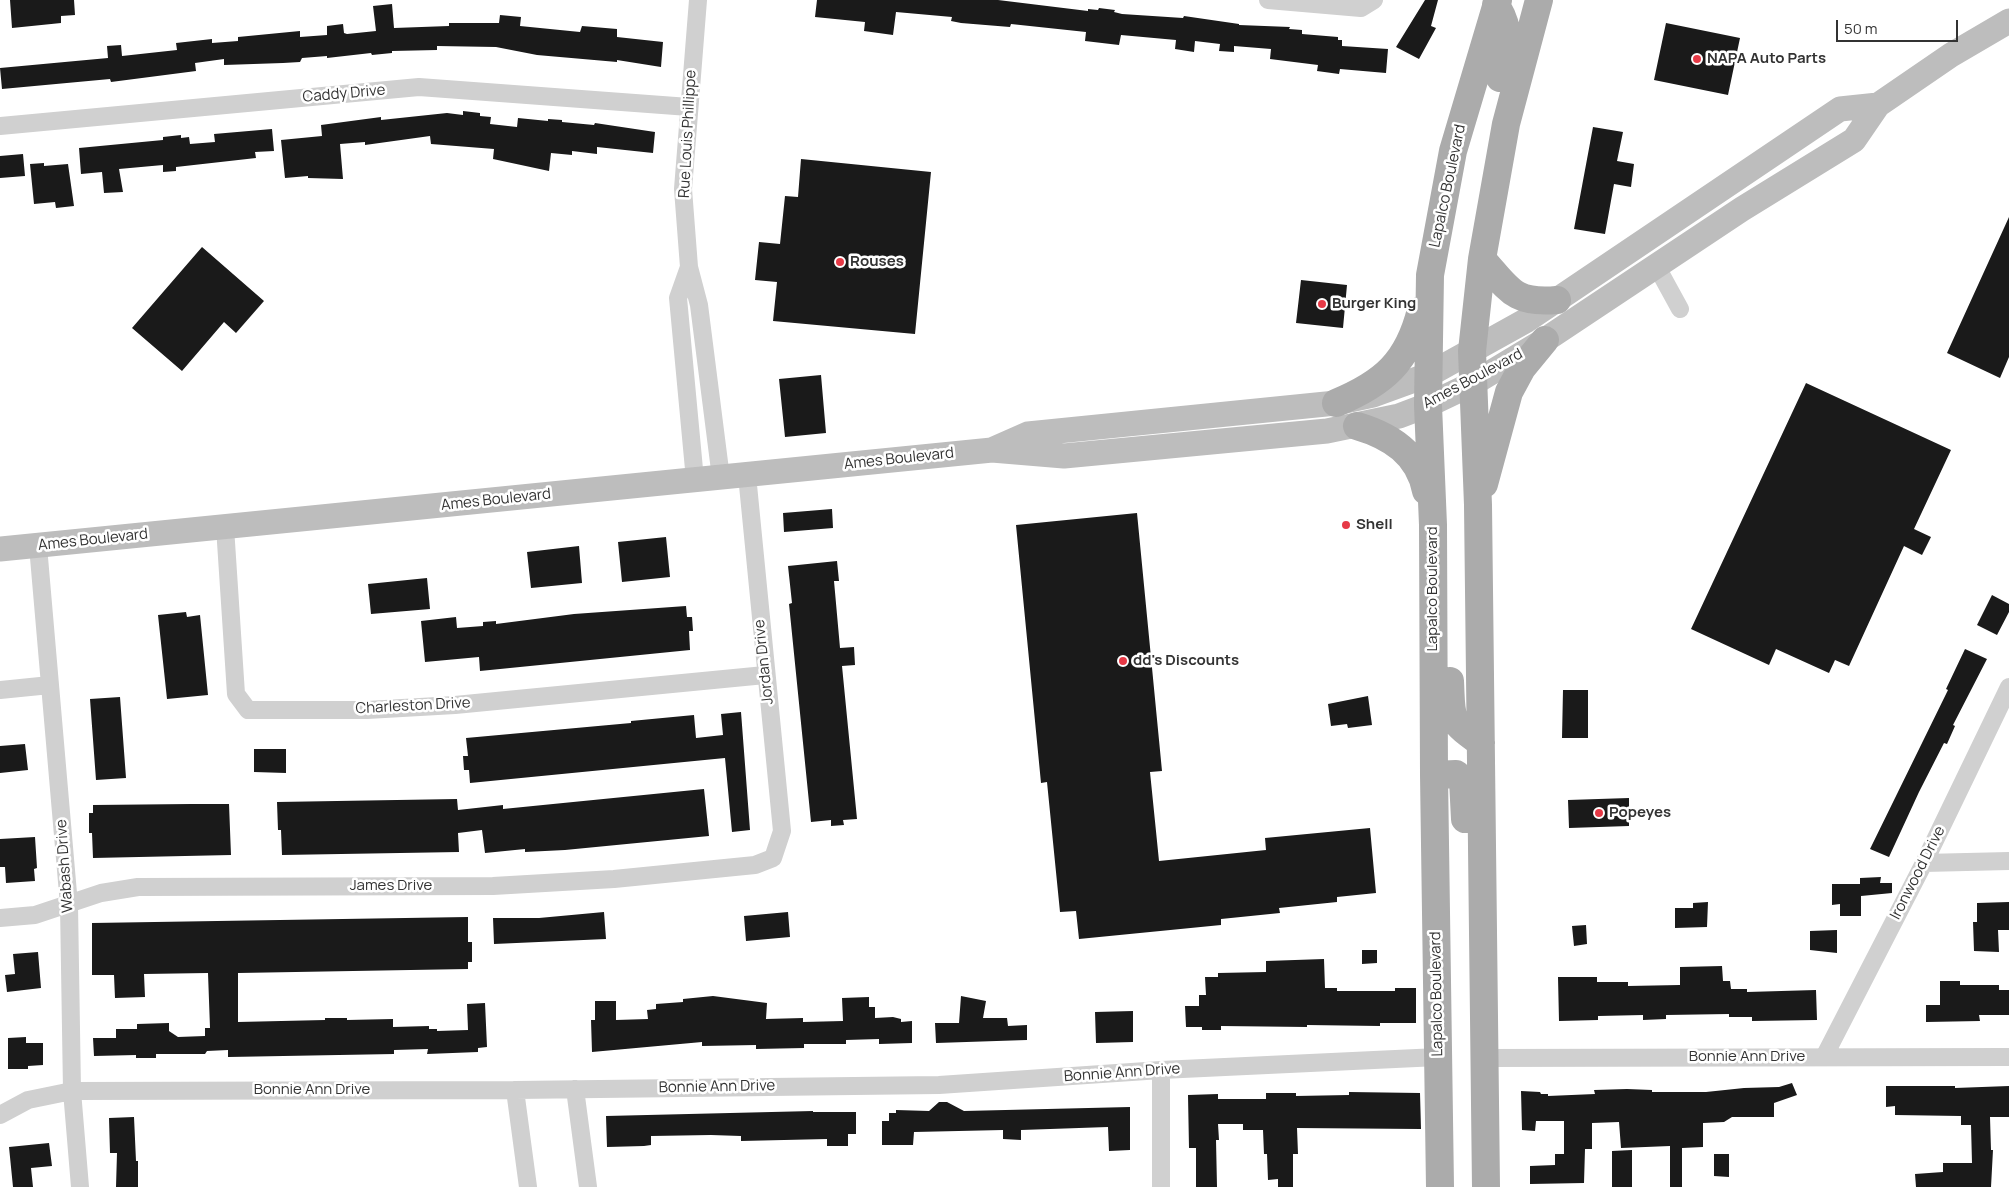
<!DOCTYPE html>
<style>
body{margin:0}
#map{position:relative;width:2009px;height:1187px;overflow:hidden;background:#fff;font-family:Manrope,sans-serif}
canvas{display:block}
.scale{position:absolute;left:1836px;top:20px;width:122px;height:22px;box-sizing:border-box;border:2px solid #333;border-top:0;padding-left:6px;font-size:15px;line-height:18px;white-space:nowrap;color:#333;-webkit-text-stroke:4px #fff;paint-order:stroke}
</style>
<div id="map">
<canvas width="2009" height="1187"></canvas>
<div class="scale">50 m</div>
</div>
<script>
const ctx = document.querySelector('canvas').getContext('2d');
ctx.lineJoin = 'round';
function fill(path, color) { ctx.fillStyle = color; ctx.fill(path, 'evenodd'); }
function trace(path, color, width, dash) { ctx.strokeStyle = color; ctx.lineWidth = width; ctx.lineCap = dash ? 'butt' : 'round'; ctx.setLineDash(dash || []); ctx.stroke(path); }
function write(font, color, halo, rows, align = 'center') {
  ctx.font = font + ' Manrope,sans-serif'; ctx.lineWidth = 5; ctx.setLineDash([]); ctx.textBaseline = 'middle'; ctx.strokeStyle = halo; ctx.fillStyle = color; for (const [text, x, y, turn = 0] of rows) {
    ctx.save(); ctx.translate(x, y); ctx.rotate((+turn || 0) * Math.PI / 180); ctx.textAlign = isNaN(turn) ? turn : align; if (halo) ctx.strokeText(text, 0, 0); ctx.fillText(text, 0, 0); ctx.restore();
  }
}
fill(new Path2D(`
 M10,0H74L75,15L61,16V23L12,28Z
 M817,0H998L1088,11V9L1098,10L1099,8L1115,10L1114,12L1122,14L1183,18L1184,16L1239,24V25L1290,27L1289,29L1302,30V34L1338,37V40H1342V46L1388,49L1386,73L1340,69L1339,74L1317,71L1318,65L1270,59L1271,49L1234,46V52L1219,51L1220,44L1195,41L1194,52L1175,49L1176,40L1121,35L1119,45L1085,41L1086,32L1011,24L1010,27L961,23L951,21L952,17L896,12L893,35L864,31L865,22L815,17Z
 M1425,0H1438L1431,26L1436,28L1419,59L1396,47Z
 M392,4L394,28L449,26V23H499L500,15L521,17L520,26L580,32L582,26L617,29V37L663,42L661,67L617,60V62L537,55L496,47L437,46V50L392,51V53L372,55L371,53L327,58V56L302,58L300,62L283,63L224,65V59L195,63L196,71L111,82L110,79L2,89L0,68L108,58L107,46L121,45L122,56L177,50L176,43L212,39V43L238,41V37L300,31V37L327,35V26L343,24L344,33L347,34L376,31L373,6Z
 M1666,23L1740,38L1728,95L1654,80Z
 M463,111L480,113V116L491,117L490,124L517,127L518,118L548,121V119L562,120V122L594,125L595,123L655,132L653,153L597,147V154L572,151V155L551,153L549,171L493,159L494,149L431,144L430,136L365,145V142L340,144L343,179L308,178V176L285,178L281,140L322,136L321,125L381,117V120L447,113L463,115Z
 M1593,127L1623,132L1617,161L1634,164L1631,187L1614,184L1605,234L1574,229Z
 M272,129L274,151L255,152L256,158L176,167V171L163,172V165L119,169L123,192L104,193L102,172L81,174L79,148L163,140V137L181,135V138L189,137L190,144L215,142L214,134Z
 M23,154L25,176L0,178V156Z
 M801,159L931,172L915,334L773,321L777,282L755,280L759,242L780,244L785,196L798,197Z
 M44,163V166L68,164L74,206L56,208L55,202L34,204L30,164Z
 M2009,217V357L2000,378L1947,353Z
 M202,247L264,301L236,333L224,322L182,371L132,328Z
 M1301,280L1347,285L1343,328L1296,323Z
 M821,375L826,433L785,437L779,379Z
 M1806,383L1951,450L1914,529L1931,537L1922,555L1904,546L1849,666L1835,660L1829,673L1776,649L1769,665L1691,629Z
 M832,509L833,528L784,532L783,513Z
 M1137,513L1162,771L1150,772L1159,861L1266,850L1265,838L1370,828L1376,893L1337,897V902L1279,908L1280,913L1221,919V925L1079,939L1076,911L1060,912L1047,782L1041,783L1016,525Z
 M666,537L670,577L622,582L618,542Z
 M579,546L582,583L531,588L527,552Z
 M837,561L839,581H834L840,648L854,647L855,665L842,666L857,819L843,820L844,825L831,826V820L811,822L789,604L792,603L788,566Z
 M427,578L430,609L371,614L368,584Z
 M1992,595L2009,604V612L1997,635L1977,625Z
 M686,606L687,617H692L693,631H689L690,650L480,671L479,657L425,662L421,621L456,617L457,628L483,626V622L496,621V624L574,614Z
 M186,612L187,617L200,615L208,695L167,699L158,615Z
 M1965,649L1987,659L1953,725L1955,726L1947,744L1944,743L1919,792L1889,857L1870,849L1948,690L1946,689Z
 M1563,690H1588V738H1562Z
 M1368,696L1372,725L1348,728L1347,724L1331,726L1328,704Z
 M120,697L126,778L96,780L90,699Z
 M741,712L750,830L732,832L725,758L470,783L469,770H464L463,756H468L466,738L631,723V721L694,715L696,738L723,735L721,714Z
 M25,744L28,770L0,773V746Z
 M254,749H286V773L254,772Z
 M704,789L709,836L565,850L525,852V849L485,853L482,830L458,833L459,852L282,855L281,830H278L277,802L457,799L458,810L503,805V809L543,805Z
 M1629,798V826L1569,828L1568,800Z
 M191,804H229L231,855L93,858L92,833H89V813H93V805Z
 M35,837L37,868L34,869L35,881L6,883L5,867H0V839Z
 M1881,877L1880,883H1892V893L1861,896V916H1840V904L1832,905V884H1860V878Z
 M1708,902L1707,927L1675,928V908H1693V903Z
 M2009,902V930H1998L1999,952L1974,951L1973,922H1977V903Z
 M604,912L606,939L494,944L493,918H539Z
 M788,912L790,937L746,941L744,916Z
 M468,917V942H472V962H468V969L238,973V1022L325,1020V1018H347V1020L393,1019V1027L429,1026V1029H437V1031L468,1030L467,1004L485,1003L487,1047L478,1048V1052L427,1054L428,1049L394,1050V1054L228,1057V1050L207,1051L205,1054H156V1058H136V1055L94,1056L93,1038H116V1029H137V1024L169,1023V1031L178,1037L205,1036V1028H210L208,973L144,974L145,997L115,998L114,975H92V923Z
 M1586,925L1587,944L1574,946L1572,926Z
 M1837,930V953L1810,950V931Z
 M1362,950H1377V963L1362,964Z
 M38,952L41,988L7,992L5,975L15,974L13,954Z
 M1324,959L1325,988H1337V991H1395V988H1416V1023H1380V1026L1307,1025V1027L1221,1026V1030H1202V1027H1186L1185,1006H1199V995H1206L1205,977H1218V973L1266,972V961Z
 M1722,966L1723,981H1730L1731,989H1747V992L1816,990L1817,1020L1752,1021V1017H1729V1014L1666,1015V1019L1643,1020V1015L1598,1016V1020L1559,1021L1558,977H1597V982H1628V986L1680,985V967Z
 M1940,981H1960V985H1999V990H2009V1015H1979L1980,1021L1926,1022V1005H1940Z
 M713,996L767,1003L766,1019L803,1018V1022L843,1021L842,998L869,997V1007H875V1018L893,1017L901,1019V1022L912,1021V1043L879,1044V1039L846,1040V1044H804V1048L756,1049V1045L702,1046V1042L592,1052L591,1020H595V1001H616V1020L648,1019L647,1010L656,1009V1004L683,1002V999Z
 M961,996L986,1001L983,1018H1007L1008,1026L1027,1025V1040L936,1043L935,1023H959Z
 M1133,1011V1042L1096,1043L1095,1012Z
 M26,1037V1043H43V1065L28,1066V1069H8V1038Z
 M1792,1083L1797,1095L1774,1103V1117H1732L1724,1122L1703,1123V1147L1682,1148V1187H1670V1146L1621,1148L1619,1122L1592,1123V1149H1585L1584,1183L1530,1184V1166L1555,1165V1154H1564V1121H1536L1535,1131L1522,1130L1521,1091L1540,1092L1541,1094H1548V1096L1595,1094L1594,1090L1627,1089L1652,1090V1092H1706L1744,1088L1779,1087Z
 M1886,1086H1955V1088L2009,1086V1117H1990L1991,1150H1993L1991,1187H1916L1915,1174L1943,1172V1163H1972L1971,1125H1961V1116L1895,1115V1106L1886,1107Z
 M1349,1092L1420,1093L1421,1129L1297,1128L1298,1154H1293V1187H1278V1179L1268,1180L1267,1154H1264L1263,1130H1243V1124H1218L1219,1140H1216L1217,1187H1196V1148H1189L1188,1095L1218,1094V1099H1266V1093H1296V1096L1349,1095Z
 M939,1102H947L964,1111L1130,1107V1150L1109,1151L1108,1127L1021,1130V1140L1003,1139V1130L914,1132L913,1145H882V1121H889V1113H896V1110L929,1111Z
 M813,1111V1112H856V1134H848V1146H827V1139L741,1141V1136L711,1135L651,1136V1145L644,1146L607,1147L606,1116Z
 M134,1117L136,1161H138V1187H116L117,1153H110L109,1118Z
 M49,1143L52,1166L31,1168L33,1187H13L9,1147Z
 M1632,1150V1187H1612V1151Z
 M1714,1154H1729V1177L1714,1176Z`), '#1a1a1a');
trace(new Path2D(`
 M698,0L683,189L689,267L699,305L721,478
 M1268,0L1361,8L1374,0
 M0,126L419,87L689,107
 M689,267L678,298L695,480
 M1657,267L1680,309
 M225,527L236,694L248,710H367L455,705L765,675
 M38,546L69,905L72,1091L80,1187
 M0,690L50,685
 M1924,863L2009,861
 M0,918L35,915L101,893L138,887L493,886L614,879L755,865L773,858L782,831L747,475
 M1824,1057L1924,863L2009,687
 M1485,1058L2009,1057
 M575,1089L588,1187
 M515,1090L528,1187
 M0,1115L28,1100L72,1091L515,1090L939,1085L1161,1070L1438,1057
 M1161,1187V1070`), '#d0d0d0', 18);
trace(new Path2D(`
 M994,449L1028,434L1336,403L1373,395L1428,375L1527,320L1840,109L1878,105
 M0,549L992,450L1064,456L1327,431L1399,416L1428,405L1472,384L1545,340L1742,209L1854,140L1878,105L1951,55L2009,21`), '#bdbdbd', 25);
trace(new Path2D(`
 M1496,5C1513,33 1507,48 1500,78
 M1482,259C1509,289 1513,304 1557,300
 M1336,403C1384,383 1408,362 1421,310
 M1357,426C1391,436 1419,454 1426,491
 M1484,484L1509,392L1522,368L1545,340
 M1450,681C1452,721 1448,719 1481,743
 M1434,775L1456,774L1463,780L1465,819
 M1440,1187L1434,775L1433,525L1428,405L1430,275L1453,151L1498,0
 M1486,1187L1478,505L1472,351L1482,259L1506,124L1539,0`), '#ababab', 28);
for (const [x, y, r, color] of [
 [1697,59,5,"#e63946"],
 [840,262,5,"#e63946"],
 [1322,304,5,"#e63946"],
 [1346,525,5,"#e63946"],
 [1123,661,5,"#e63946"],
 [1599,813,5,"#e63946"]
]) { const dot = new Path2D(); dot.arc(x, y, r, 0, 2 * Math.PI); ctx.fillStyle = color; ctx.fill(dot); trace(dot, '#fff', 2); }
write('bold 15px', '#333', '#fff', [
 ["NAPA Auto Parts",1707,59],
 ["Rouses",850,262],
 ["Burger King",1332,304],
 ["Shell",1356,525],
 ["dd's Discounts",1133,661],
 ["Popeyes",1609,813]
], 'left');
write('15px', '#333', '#fff', [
 ["Caddy Drive",344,94,-5],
 ["Rue Louis Phillippe",688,134,-87],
 ["Lapalco Boulevard",1448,186,-78],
 ["Ames Boulevard",1473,379,-28],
 ["Ames Boulevard",899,459,-6],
 ["Ames Boulevard",496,500,-6],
 ["Ames Boulevard",93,540,-6],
 ["Lapalco Boulevard",1433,589,-90],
 ["Jordan Drive",764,662,-96],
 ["Charleston Drive",413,706,-3],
 ["Wabash Drive",65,866,-94],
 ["Ironwood Drive",1918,873,-63],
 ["James Drive",391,886],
 ["Lapalco Boulevard",1437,994,-91],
 ["Bonnie Ann Drive",1747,1057],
 ["Bonnie Ann Drive",1122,1073,-4],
 ["Bonnie Ann Drive",717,1087,-1],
 ["Bonnie Ann Drive",312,1090]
]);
</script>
